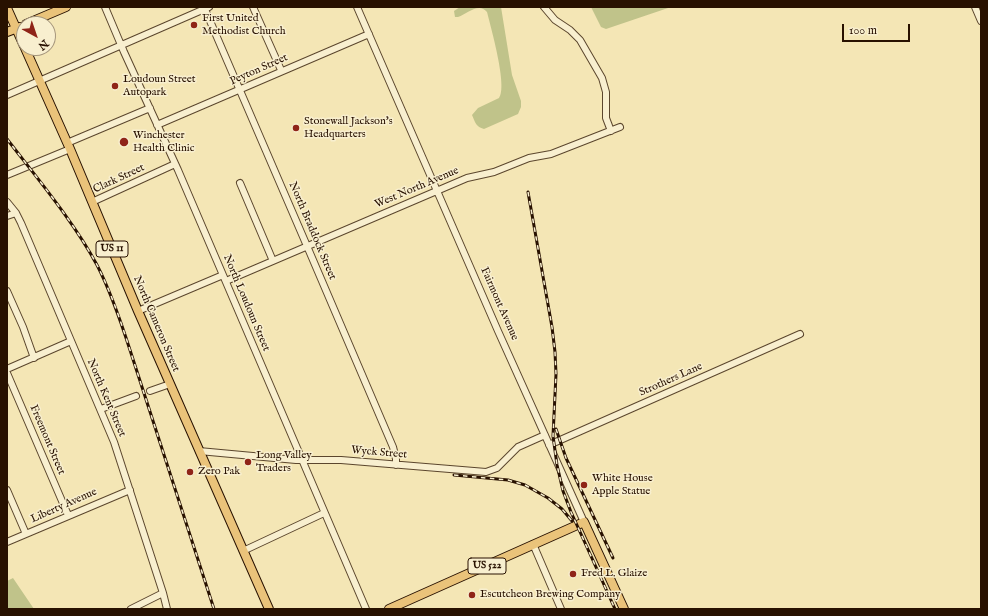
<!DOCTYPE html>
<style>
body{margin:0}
#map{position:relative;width:988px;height:616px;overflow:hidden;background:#f4e6b5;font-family:"IM FELL English",serif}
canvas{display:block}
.frame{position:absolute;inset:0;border:8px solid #281100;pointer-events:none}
.north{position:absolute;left:16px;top:16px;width:40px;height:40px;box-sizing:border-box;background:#f8efcf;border:1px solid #a5967c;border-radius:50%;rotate:140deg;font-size:11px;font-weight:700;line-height:16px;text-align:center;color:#281100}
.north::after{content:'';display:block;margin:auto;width:14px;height:18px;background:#8f2418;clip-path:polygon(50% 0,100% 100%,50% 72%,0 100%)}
.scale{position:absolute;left:842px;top:24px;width:68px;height:18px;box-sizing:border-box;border:2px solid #281100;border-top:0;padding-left:5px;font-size:12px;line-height:14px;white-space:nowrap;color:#281100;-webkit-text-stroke:3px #f8efcf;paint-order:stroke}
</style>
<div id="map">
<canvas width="988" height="616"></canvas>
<div class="frame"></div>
<div class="north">N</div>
<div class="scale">100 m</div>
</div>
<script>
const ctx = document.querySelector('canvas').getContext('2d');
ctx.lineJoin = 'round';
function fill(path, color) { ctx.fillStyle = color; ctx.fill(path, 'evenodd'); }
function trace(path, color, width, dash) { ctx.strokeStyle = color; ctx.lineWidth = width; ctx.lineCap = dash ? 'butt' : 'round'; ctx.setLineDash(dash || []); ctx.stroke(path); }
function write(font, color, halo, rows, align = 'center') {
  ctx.font = font + ' "IM FELL English",serif'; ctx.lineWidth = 3; ctx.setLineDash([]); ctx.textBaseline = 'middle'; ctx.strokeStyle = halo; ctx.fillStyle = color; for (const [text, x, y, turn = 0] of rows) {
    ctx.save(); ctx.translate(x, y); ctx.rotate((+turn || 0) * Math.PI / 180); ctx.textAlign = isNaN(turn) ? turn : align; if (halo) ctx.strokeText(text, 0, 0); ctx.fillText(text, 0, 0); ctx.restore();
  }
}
fill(new Path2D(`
 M460,7H501L512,75L521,101V107L518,114L484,129C476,127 475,122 472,115L478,108L499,98C508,87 491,28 487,12C479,2 468,13 458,17H455L454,11Z
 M591,7H671L606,29L601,27Z
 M13,578L34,609H7V581Z`), '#c0c38a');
const minor = new Path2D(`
 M105,7L124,52L178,170L366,609
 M204,7L307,246L393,447L396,459V465
 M253,7L281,70
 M357,7L498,331L584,522
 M544,7L555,20L570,30L580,40L602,78L606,92V118L611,131
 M975,7L981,21
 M7,95L209,7
 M157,125L369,34
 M67,143L150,108
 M7,175L70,149
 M240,183L273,261
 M7,202L16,213L21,223L114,442L163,593L167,609
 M92,202L175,164
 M7,216L16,213
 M226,281L467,178L494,172L529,158L551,154L620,127
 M7,291L23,327L34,358
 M138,311L223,275
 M7,369L71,341
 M7,373L68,515
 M150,391L170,384
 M101,409L136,396
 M549,445L800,334
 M199,451L296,460H341L486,472L497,468L518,447L545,435
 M7,490L26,534
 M7,542L130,490
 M533,544L561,609
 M243,551L324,513
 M131,609L163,593`);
const major = new Path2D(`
 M7,8L24,46
 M26,24L66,7
 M7,32L20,27
 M25,48L70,149L138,311L269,609
 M389,609L584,522L624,609`);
trace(minor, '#5b462d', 8);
trace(major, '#281100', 10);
trace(minor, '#f8efcf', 6);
trace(major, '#eac37a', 8);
const rail = new Path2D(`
 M7,139C37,178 74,222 97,265C111,292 121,322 130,350L214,609
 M528,192L552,327L555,352L556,374L553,436L557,465L563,491L571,512L615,609
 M556,429L566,458L613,558
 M454,475L508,480L525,485L548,498L562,509L572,521`);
trace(rail, '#281100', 3);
trace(rail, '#f8efcf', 1.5, [4.5]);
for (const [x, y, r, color] of [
 [194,25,4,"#8f2418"],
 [115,86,4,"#8f2418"],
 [296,128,4,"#8f2418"],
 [124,142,5,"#8f2418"],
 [248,462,4,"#8f2418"],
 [190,472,4,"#8f2418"],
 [584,485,4,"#8f2418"],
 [573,574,4,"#8f2418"],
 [472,595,4,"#8f2418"]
]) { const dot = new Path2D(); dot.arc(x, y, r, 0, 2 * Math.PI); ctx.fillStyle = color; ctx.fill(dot); trace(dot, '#f8efcf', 1.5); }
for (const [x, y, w] of [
 [112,249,32],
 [487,566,38]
]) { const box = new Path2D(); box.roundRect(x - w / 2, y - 8, w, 16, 3); ctx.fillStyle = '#f8efcf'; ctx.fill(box); trace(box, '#281100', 1); }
write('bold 10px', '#281100', null, [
 ["US 11",112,249],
 ["US 522",487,566]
]);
write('11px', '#281100', '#f8efcf', [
 ["First United",202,19],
 ["Methodist Church",202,32],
 ["Loudoun Street",123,80],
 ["Autopark",123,93],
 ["Stonewall Jackson's",304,122],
 ["Headquarters",304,135],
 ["Winchester",133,136],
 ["Health Clinic",133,149],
 ["Long Valley",256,456],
 ["Traders",256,469],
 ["Zero Pak",198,472],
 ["White House",592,479],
 ["Apple Statue",592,492],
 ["Fred L. Glaize",581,574],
 ["Escutcheon Brewing Company",480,595]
], 'left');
write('11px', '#281100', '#f8efcf', [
 ["Peyton Street",259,70,-24],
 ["Clark Street",119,179,-25],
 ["West North Avenue",417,188,-23],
 ["North Braddock Street",312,231,67],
 ["North Loudoun Street",246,303,67],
 ["Fairmont Avenue",499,304,66],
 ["North Cameron Street",156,324,67],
 ["Strothers Lane",671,380,-24],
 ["North Kent Street",106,398,67],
 ["Freemont Street",47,440,67],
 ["Wyck Street",379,453,5],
 ["Liberty Avenue",64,506,-24]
]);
</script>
